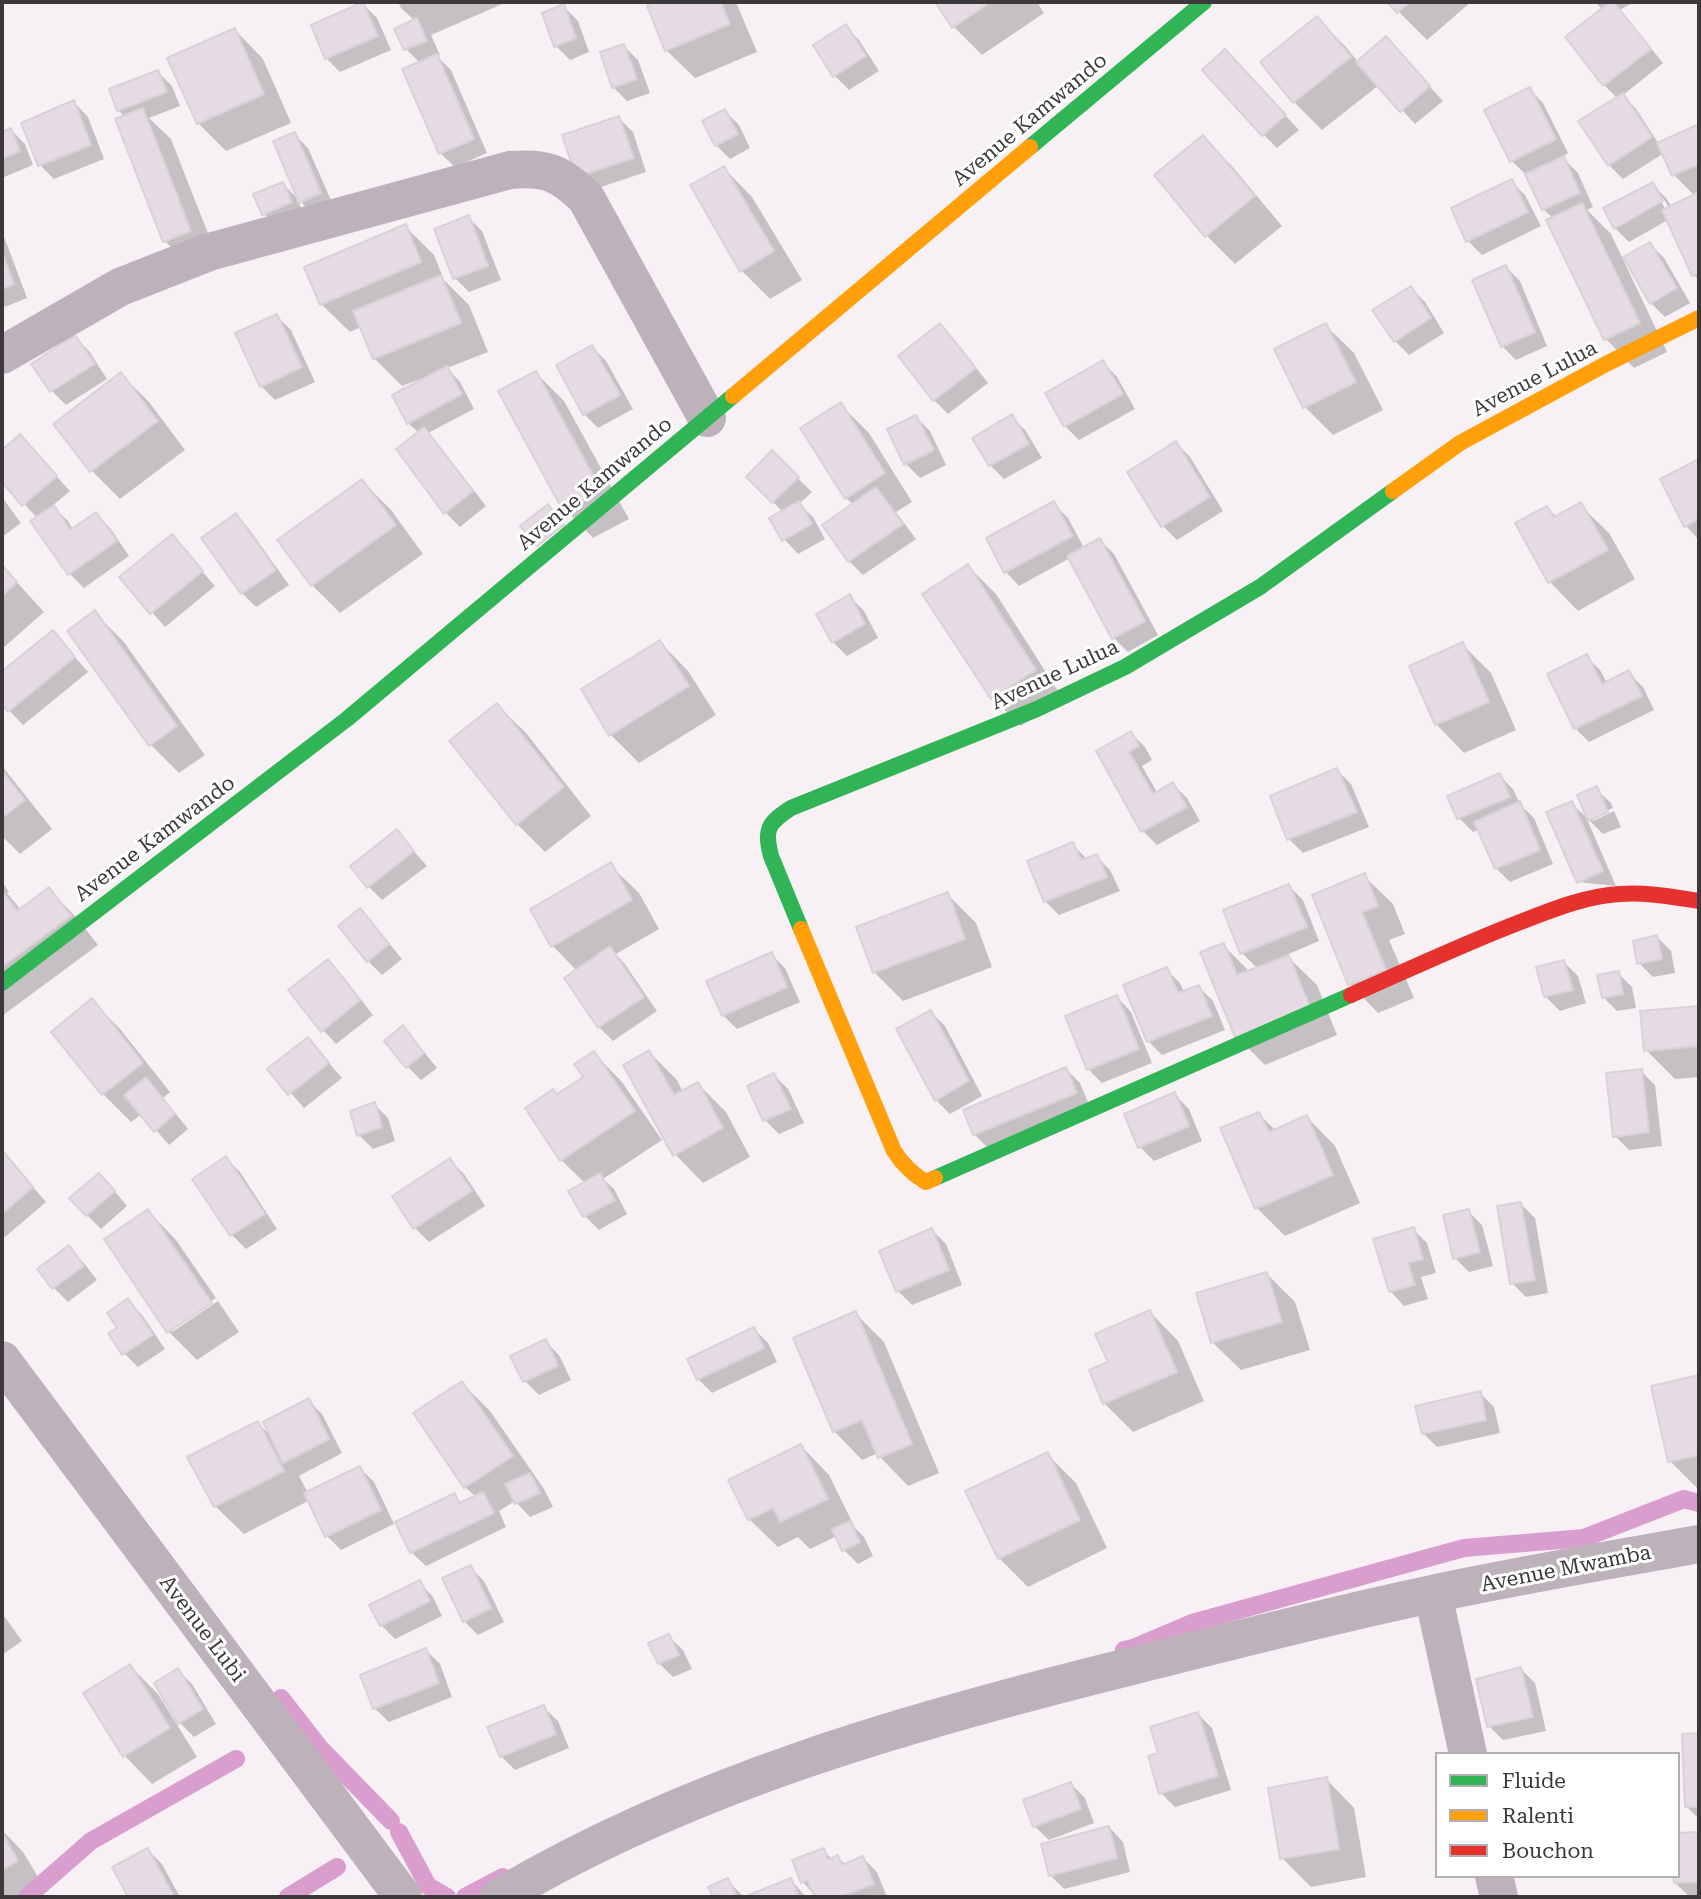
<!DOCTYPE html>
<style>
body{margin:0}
#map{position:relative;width:1701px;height:1899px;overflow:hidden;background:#f7f1f6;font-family:"Roboto Serif",serif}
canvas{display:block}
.frame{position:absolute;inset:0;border:4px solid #3d383c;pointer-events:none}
.legend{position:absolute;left:1435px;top:1752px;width:245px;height:126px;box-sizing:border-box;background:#fff;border:2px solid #b1afb1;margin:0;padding:9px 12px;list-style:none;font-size:21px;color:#3d383c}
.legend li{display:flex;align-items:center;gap:14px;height:35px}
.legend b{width:35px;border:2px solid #b1afb1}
</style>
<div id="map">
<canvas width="1701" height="1899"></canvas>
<div class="frame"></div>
<ul class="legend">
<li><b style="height:9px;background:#30b455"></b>Fluide</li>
<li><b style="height:9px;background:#ff9f0a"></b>Ralenti</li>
<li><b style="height:9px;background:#e5322d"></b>Bouchon</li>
</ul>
</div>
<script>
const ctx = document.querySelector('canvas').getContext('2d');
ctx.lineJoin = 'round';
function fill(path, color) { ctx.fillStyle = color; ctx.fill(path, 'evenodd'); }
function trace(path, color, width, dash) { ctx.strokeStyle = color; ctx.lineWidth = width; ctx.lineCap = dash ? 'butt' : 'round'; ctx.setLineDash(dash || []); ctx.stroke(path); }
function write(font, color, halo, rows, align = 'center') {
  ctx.font = font + ' "Roboto Serif",serif'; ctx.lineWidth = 6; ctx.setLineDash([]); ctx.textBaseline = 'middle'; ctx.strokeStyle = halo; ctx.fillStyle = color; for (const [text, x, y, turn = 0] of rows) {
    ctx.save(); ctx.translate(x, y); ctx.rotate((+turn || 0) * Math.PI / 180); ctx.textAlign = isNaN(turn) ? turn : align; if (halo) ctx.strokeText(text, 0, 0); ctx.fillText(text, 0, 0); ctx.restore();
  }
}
fill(new Path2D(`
 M398,2H507L431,35L440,55L437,56L451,70L487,153L455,167L440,153L420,63L406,49L396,29L415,21L401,8Z
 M661,2H736L757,52L695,78L666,50L649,7Z
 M937,2H1037L1044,13L982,55L954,27Z
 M1389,2H1471L1427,40Z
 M1595,2H1634L1620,10L1663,63L1623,95L1636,109L1659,144L1699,126V281L1694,275L1668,220L1629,242L1615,228L1652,184L1666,198L1672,207L1695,196L1674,175L1664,153L1623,179L1609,165L1617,98L1604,85L1603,10ZM1659,198H1663L1669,208L1666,210Z
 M363,4L377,18L391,50L340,72L326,58Z
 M564,7L578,21L589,52L570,60L556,46Z
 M1317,18L1346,47L1358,62L1399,53L1443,101L1415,124L1379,85L1322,130L1294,102Z
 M845,26L859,40L879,71L849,90L835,76L815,45Z
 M235,30L263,59L291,123L226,151L198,123Z
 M624,46L638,60L650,93L627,101L613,87Z
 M1239,66L1299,130L1277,148L1263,134Z
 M158,72L172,86L180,106L149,118L171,139L218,259L193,270L165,241L117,120L125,117L118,110Z
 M1529,89L1543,103L1568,153L1562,157L1578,173L1593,207L1587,210L1611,234L1667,352L1634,368L1606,339L1554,219L1543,209L1526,175L1512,161Z
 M74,102L88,117L104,159L54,179L40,165Z
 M725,111L739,125L750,148L730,159L716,145Z
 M619,118L633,132L646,172L592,190L578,176Z
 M11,130L25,144L33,165L2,178V133Z
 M294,134L308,148L334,207L315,216L301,202Z
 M1203,137L1231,165L1282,226L1235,264L1207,236L1156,175Z
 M724,168L752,197L802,280L770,299L742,271Z
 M1511,181L1525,195L1541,226L1482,255L1468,241Z
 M283,184L297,198L305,217L278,228L264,214Z
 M468,217L482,231L501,280L469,292L455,278Z
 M405,226L434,255L444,280L469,305L488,352L447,368L460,382L474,409L428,433L438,444L486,506L460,527L446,513L419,433L408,423L419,383L418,380L402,386L374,358L361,327L350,332L321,304Z
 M2,231L27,298L5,307L2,303Z
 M1650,244L1664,258L1690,303L1665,317L1651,303Z
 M1506,267L1520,281L1547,346L1516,360L1502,346Z
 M1411,288L1425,302L1444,333L1409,355L1395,341Z
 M277,316L291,330L315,382L275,400L261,386Z
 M940,325L954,339L988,383L948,414L934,400Z
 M1325,325L1354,353L1383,410L1333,435L1305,407Z
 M75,337L89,351L107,379L66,405L52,391L34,364Z
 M592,347L606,361L633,409L598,428L584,414Z
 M1103,362L1117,377L1135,409L1079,440L1065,426Z
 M536,373L564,401L629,519L593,538L565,509Z
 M121,374L149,402L185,450L120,499L91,470Z
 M840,404L869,433L912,502L896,512L916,539L863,575L849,561L854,505L846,498Z
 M1011,416L1025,430L1042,458L1004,479L990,465L974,438Z
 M916,417L930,431L946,465L920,478L906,464Z
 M20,436L70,491L52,506L68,521L73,530L96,514L110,528L129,556L84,588L70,574L33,522L38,519L2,479V452Z
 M1176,443L1190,457L1223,511L1177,540L1163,526Z
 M772,453L812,492L799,504L813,517L825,539L798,554L784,539L783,512L748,477Z
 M1699,461V540L1686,526L1662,480Z
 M362,481L391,510L423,554L340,613L312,585Z
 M2,497L21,523L2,537Z
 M1054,504L1068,518L1084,548L1100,540L1114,554L1158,635L1128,652L1114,638L1070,558L1019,586L1005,571Z
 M1580,505L1609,533L1635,579L1578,611L1550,582L1518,524L1547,508L1557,517Z
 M235,515L249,529L289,585L256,607L242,593Z
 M172,537L215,586L165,627L122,578Z
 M2,566L44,612L2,649Z
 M968,566L996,594L1063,699L1021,726L993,698Z
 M850,597L864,611L878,638L847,656L833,642Z
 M95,613L123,641L205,755L179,773L151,745L70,631Z
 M53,632L88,672L23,725L2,703V674Z
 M660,642L688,671L716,715L639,763L610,734Z
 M1462,644L1491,673L1516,730L1464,753L1436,724Z
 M1586,656L1600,670L1607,683L1629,673L1643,687L1654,710L1589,742L1575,728Z
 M497,705L526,733L591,816L545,852L517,824Z
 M1131,733L1145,747L1152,760L1142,766L1158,794L1173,784L1187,798L1200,821L1157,845L1143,831L1098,751Z
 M2,766L52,829L20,854L2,836Z
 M1337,770L1351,784L1369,827L1303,853L1289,839Z
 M1499,775L1513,789L1520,804L1534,818L1553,864L1510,882L1496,868L1479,830L1473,832L1459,818L1450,797Z
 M1596,789L1611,803L1613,808L1593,817V821L1614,811L1621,827L1603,834L1589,820Z
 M1571,803L1586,817L1616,886L1578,882Z
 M396,831L427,866L382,900L368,886Z
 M1073,845L1087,859L1096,856L1110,870L1120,891L1059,915L1045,901Z
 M610,865L639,893L659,929L616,954L624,963L657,1011L613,1041L599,1027L577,971L553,946L532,910Z
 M1364,876L1393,904L1405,934L1389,940L1414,998L1378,1013L1350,984Z
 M2,882L9,892L7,893L21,910L49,890L77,918L98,945L2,1016Z
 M1289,886L1303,900L1319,941L1286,955L1317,985L1337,1035L1265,1065L1236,1036L1223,945L1250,972L1258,969L1242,953L1225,911Z
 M948,895L976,923L992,967L903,1001L874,972Z
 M359,910L373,924L402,959L382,975L368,961L340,926Z
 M1657,937L1671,951L1675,973L1653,977L1639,963Z
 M771,954L785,968L800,1002L737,1029L723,1015Z
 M328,961L342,975L373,1015L336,1044L323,1030Z
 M1564,962L1578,976L1586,1003L1560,1011L1546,997Z
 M1166,969L1180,983L1184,992L1199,987L1213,1001L1225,1030L1162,1055L1148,1041Z
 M1618,973L1632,987L1636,1008L1617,1011L1603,997Z
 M1117,997L1131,1012L1152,1063L1102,1083L1088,1069Z
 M92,1001L120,1029L170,1092L163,1098L188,1129L169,1145L142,1114L131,1122L103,1094Z
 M1699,1008V1077L1675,1079L1646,1050L1642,1013Z
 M931,1012L945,1026L982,1096L950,1114L936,1100Z
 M402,1028L416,1042L437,1068L421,1080L407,1066Z
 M308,1039L342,1078L304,1108L270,1069Z
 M649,1052L677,1080L683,1092L698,1084L726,1112L750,1157L703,1183L675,1154Z
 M594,1053L622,1082L662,1140L603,1179L614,1189L627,1214L599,1230L585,1216V1183L561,1160L558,1096L585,1078Z
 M1066,1069L1080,1083L1090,1107L988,1148L974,1134Z
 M1641,1071L1655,1085L1662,1146L1629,1150L1615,1136Z
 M774,1075L788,1089L804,1123L779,1134L765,1120Z
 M1175,1095L1189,1109L1202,1141L1154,1161L1140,1147Z
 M374,1104L388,1118L395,1141L373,1149L359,1135Z
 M1259,1114L1276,1131L1307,1117L1335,1146L1360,1203L1285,1236L1257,1208Z
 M2,1152L46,1202L5,1237L2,1234Z
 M226,1158L240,1172L277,1229L246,1249L232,1235L194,1179Z
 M450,1160L464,1174L485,1206L429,1242L415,1228L394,1197Z
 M113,1189L127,1206L101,1229L87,1215Z
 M1521,1204L1535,1218L1548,1293L1526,1297L1512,1283Z
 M148,1211L176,1240L216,1298L172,1328V1332L218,1301L239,1332L197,1360L169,1332L106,1240Z
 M1468,1211L1482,1225L1493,1266L1469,1272L1455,1258Z
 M1413,1229L1427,1243L1436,1273L1421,1277L1428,1299L1404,1306L1390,1291Z
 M932,1230L946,1244L962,1285L912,1305L898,1291Z
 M69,1248L83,1262L97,1280L68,1302L54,1288L40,1269Z
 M1267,1274L1295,1302L1310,1350L1241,1370L1212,1342Z
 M128,1301L142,1315L165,1349L138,1367L124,1353L120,1328Z
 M1150,1312L1178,1341L1204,1401L1133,1432L1104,1403L1110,1363Z
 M855,1313L884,1342L939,1473L908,1486L880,1457L878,1453L862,1460L834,1431Z
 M754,1329L768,1343L777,1362L712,1393L698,1379Z
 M545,1341L559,1355L571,1380L539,1395L525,1381Z
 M1699,1377V1489H1698L1670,1461L1654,1388Z
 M462,1383L490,1411L544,1489L553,1507L530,1517L515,1501L499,1511L506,1527L426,1566L411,1552L454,1495L462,1503L476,1497L465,1487Z
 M1480,1393L1494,1407L1500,1433L1437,1447L1423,1433Z
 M308,1400L322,1414L342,1453L299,1476L308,1493L360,1468L374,1482L394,1524L341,1550L327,1536L310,1500L244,1534L215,1506L258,1423L271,1436Z
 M801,1446L829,1475L855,1528L864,1537L873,1556L858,1564L844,1550L837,1536L810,1549L798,1537L778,1547L749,1519Z
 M1047,1454L1076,1483L1107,1548L1028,1587L999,1558L968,1492Z
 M470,1567L484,1581L504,1622L478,1635L464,1621Z
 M419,1582L433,1597L442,1616L395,1639L381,1625Z
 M2,1613L22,1641L2,1655Z
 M668,1636L683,1650L692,1669L673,1677L659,1663Z
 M426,1650L440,1664L452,1697L389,1722L374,1708Z
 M130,1666L158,1694L197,1757L152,1784L124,1755Z
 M1521,1669L1535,1683L1546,1731L1503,1740L1489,1726Z
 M178,1670L192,1684L216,1724L194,1737L180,1723Z
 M543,1707L558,1721L569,1748L515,1770L501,1756Z
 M1198,1714L1212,1728L1231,1790L1175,1807L1161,1793L1160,1754Z
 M1699,1735V1819L1687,1807L1684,1736Z
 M1326,1779L1354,1808L1366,1877L1311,1887L1282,1858Z
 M1071,1784L1085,1798L1094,1823L1049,1840L1034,1826Z
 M1109,1827L1123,1842L1130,1872L1064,1889L1050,1875Z
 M2,1830L23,1852L46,1890L33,1897H2Z
 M1699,1834V1896L1690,1897L1675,1883L1678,1876V1835Z
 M148,1850L162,1864L180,1897H130L114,1868Z
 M823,1850L833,1860L838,1857L846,1865L863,1858L877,1872L887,1897H816L803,1882Z
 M727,1880L741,1894L743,1897H715L710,1888Z
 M791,1880L806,1897H749Z`), '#0003');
trace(new Path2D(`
 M1124,1650L1133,1648L1192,1623L1464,1548L1584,1538L1684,1499L1699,1503
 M281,1698L320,1748L391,1821
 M399,1832L428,1886L447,1897
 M27,1897L91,1841L236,1759
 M288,1897L337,1867
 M465,1897L503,1877`), '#d99ecd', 18);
const building = new Path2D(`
 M363,2L378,36L325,59L311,25Z
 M656,2H721L730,24L665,51L647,6Z
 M935,2H991L952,28Z
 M1387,2H1410L1397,13Z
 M1610,2H1614L1651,49L1603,86L1565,37Z
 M564,4L576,38L554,47L542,13Z
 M1317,16L1351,57L1293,103L1260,62Z
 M417,18L427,41L404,50L394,29Z
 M846,24L866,56L833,77L813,45Z
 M235,28L264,94L197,124L167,58Z
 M1386,36L1430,86L1400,112L1356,62Z
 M624,44L637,79L612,88L600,52Z
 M1225,49L1286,115L1262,136L1202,70Z
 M437,54L474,139L439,154L402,69Z
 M158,70L167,92L117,111L109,89Z
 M1530,87L1556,139L1510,162L1484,110Z
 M1623,93L1652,137L1608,166L1578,121Z
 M74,100L91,145L38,166L21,123Z
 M143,108L191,231L163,242L115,119Z
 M725,109L738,134L715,146L702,121Z
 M619,116L634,158L576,177L562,135Z
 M1699,124V164L1672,176L1657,143Z
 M11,128L20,151L2,159V132Z
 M295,132L321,193L299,203L273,141Z
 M1203,135L1255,196L1205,237L1154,175Z
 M1564,156L1580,193L1542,210L1525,174Z
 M724,166L774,251L740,272L690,185Z
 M1512,179L1528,212L1466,242L1451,208Z
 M283,182L292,202L262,215L253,194Z
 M1653,182L1663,201L1614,229L1603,208Z
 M1699,192V273L1692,276L1662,210Z
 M1582,203L1640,323L1604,340L1546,220Z
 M469,215L488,266L453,279L434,229Z
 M406,224L421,262L320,305L304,267Z
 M1650,242L1677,288L1650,304L1623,257Z
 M2,252L14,284L2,289Z
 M1506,265L1535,332L1501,347L1472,280Z
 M441,275L461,323L373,359L353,311Z
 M1411,286L1431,318L1394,342L1372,310Z
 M277,314L302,367L260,387L235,333Z
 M940,323L976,368L933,401L898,356Z
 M1326,323L1356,382L1303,408L1274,349Z
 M75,335L95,364L50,392L31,364Z
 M592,345L620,395L583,415L556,365Z
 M1103,360L1123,394L1064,427L1045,393Z
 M447,366L462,394L407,424L392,395Z
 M536,371L601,490L563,511L498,391Z
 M121,372L158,421L90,472L53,424Z
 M841,402L885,473L845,499L800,428Z
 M1012,414L1029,444L989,466L972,438Z
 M916,415L934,450L904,465L887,429Z
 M424,427L473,491L444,514L396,449Z
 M20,434L57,476L22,506L2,482V450Z
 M1176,441L1210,497L1161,527L1127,472Z
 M772,450L799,477L772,503L746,477Z
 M1699,459V519L1684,527L1660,479Z
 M362,479L396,525L311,586L277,540Z
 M876,487L903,524L848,562L822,525Z
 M799,501L812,524L782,541L769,518Z
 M1054,501L1073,536L1004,573L986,538Z
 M1581,502L1608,550L1548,583L1515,523L1547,506L1554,517Z
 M548,504L564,525L537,546L520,526Z
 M54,505L70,530L96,512L117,541L68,575L30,521Z
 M236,513L276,570L241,594L201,538Z
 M172,534L203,571L150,614L119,577Z
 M1100,538L1145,621L1112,639L1067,556Z
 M968,564L1036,670L991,699L922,594Z
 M2,565L17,582L2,596Z
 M850,594L865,624L832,643L816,614Z
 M95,610L177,726L149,746L67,631Z
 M53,630L75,657L8,712L2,705V671Z
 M660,640L689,686L609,736L581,689Z
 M1463,642L1489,702L1435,725L1409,666Z
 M1587,654L1602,684L1629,670L1642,696L1574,729L1547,674Z
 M497,703L564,787L516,825L449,741Z
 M1131,731L1139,746L1129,752L1153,794L1173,782L1187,807L1141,832L1096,751Z
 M1337,768L1357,812L1287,840L1270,796Z
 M2,771L25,800L2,818Z
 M1500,773L1510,797L1457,819L1447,796Z
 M1597,786L1608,812L1588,821L1577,795Z
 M1520,801L1540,850L1495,869L1474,822Z
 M1572,801L1603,871L1577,883L1546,812Z
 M397,829L414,851L367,888L350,866Z
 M1073,842L1081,860L1097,854L1107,877L1044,902L1027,861Z
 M611,862L632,900L551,947L530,909Z
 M1365,873L1378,906L1362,912L1386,970L1348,985L1312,895Z
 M1289,884L1307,927L1240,954L1223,910Z
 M49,887L71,916L2,967V891L17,911Z
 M948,892L965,939L873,973L856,927Z
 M360,908L389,944L367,962L338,926Z
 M1657,935L1662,959L1637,964L1633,941Z
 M1224,943L1237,975L1289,955L1310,1007L1235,1037L1200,952Z
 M610,946L644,997L598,1028L564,978Z
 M772,952L787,987L722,1016L706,981Z
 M328,959L360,1000L321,1032L288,990Z
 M1564,960L1573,990L1544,997L1536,967Z
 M1167,967L1178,993L1199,985L1212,1016L1147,1042L1123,985Z
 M1619,971L1623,994L1602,998L1597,975Z
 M1117,995L1139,1049L1087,1070L1065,1016Z
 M92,998L143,1063L102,1095L51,1032Z
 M1699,1006V1046L1644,1051L1640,1011Z
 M931,1010L969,1081L935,1101L896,1029Z
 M403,1025L424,1053L406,1068L384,1041Z
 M308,1037L329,1063L288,1095L267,1069Z
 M649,1050L674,1095L698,1082L723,1128L673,1156L623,1065Z
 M594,1051L635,1111L560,1161L525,1108L553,1089L557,1094L583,1077L574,1064Z
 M1066,1067L1077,1093L973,1135L963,1110Z
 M1642,1069L1649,1132L1613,1137L1606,1073Z
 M774,1073L791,1109L763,1121L747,1086Z
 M146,1077L175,1114L154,1132L124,1095Z
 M1175,1092L1189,1126L1138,1148L1124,1114Z
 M375,1102L382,1127L357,1136L350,1111Z
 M1259,1112L1269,1132L1307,1115L1333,1175L1255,1209L1220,1128Z
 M2,1150L33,1187L2,1214Z
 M226,1156L265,1214L230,1236L192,1179Z
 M450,1158L472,1191L413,1229L392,1196Z
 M99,1173L115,1191L86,1216L69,1198Z
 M600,1173L615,1200L583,1217L568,1191Z
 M1521,1202L1535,1280L1510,1284L1497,1206Z
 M148,1209L212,1303L167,1333L104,1239Z
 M1469,1209L1480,1252L1453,1259L1443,1215Z
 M1414,1227L1423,1259L1408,1263L1415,1285L1389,1292L1373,1239Z
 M932,1228L949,1270L896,1292L879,1251Z
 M69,1245L84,1266L52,1289L37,1269Z
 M1267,1272L1282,1322L1211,1343L1196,1293Z
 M128,1298L153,1335L122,1355L108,1333L117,1328L107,1313Z
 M1150,1310L1177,1372L1103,1404L1089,1370L1108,1362L1095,1334Z
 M856,1311L912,1444L878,1458L862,1420L833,1432L793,1338Z
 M754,1327L764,1348L697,1380L687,1359Z
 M546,1339L558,1366L523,1382L510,1356Z
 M1699,1375V1455L1668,1462L1651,1386Z
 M462,1381L513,1456L464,1488L413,1413Z
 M1481,1391L1486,1420L1422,1434L1415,1406Z
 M309,1398L329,1439L283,1463L263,1422Z
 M258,1421L284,1471L214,1507L187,1457Z
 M801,1444L828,1499L780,1522L773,1508L748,1520L728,1480Z
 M1048,1452L1080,1520L998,1559L965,1491Z
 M360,1466L381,1510L325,1537L304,1493Z
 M530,1473L540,1493L515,1504L505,1484Z
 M483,1492L494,1513L410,1553L395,1522L455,1493L459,1503Z
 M850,1521L860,1542L842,1551L832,1529Z
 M471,1565L491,1608L463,1622L442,1578Z
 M420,1580L430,1601L380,1626L369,1605Z
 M669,1634L679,1655L658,1664L648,1643Z
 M426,1648L439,1683L373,1709L360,1675Z
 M130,1664L170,1728L123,1757L83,1693Z
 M1521,1667L1533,1717L1487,1727L1476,1679Z
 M178,1668L203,1709L178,1724L154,1683Z
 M544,1705L556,1734L500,1757L487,1727Z
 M1198,1712L1218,1776L1159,1794L1148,1756L1158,1753L1150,1727Z
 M1699,1733V1807H1685L1682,1734Z
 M1327,1777L1339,1849L1280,1859L1268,1788Z
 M1071,1782L1081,1809L1033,1827L1023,1800Z
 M1109,1826L1117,1858L1049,1876L1041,1844Z
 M2,1832L18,1861L2,1870Z
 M1699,1832V1882L1674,1883L1673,1876H1678V1833Z
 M148,1848L174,1897H128L112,1867Z
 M824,1848L828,1860L838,1855L842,1865L863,1856L874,1884L840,1897H815L807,1880L801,1883L792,1860Z
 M728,1878L737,1897H713L708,1887Z
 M791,1878L799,1897H744Z`);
fill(building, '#e6dae3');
trace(building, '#d8d3d7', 2);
trace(new Path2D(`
 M2,355L120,287L209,252L510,170C547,167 560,173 586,198L707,418
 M2,1360L403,1897
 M1433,1594L1468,1754
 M1494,1876L1499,1897
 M499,1897C693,1782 914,1720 1132,1666C1232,1641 1332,1615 1432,1594C1521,1575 1610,1560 1699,1544`), '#bdb1ba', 38);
trace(new Path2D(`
 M1030,147L1204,2
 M801,929L771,856C764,829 768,823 791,808L1037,709L1125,667L1260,587L1393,491
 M2,983L347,719L733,396
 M935,1178L1351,995`), '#30b455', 16);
trace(new Path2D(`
 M733,396L1030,147
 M1393,491L1460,443L1606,364L1699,318
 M801,929L894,1151C903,1165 912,1174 926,1182L935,1178`), '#ff9f0a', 16);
trace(new Path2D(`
 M1351,995C1408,970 1465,943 1523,921C1554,909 1586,896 1620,894C1646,892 1673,897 1699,901`), '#e5322d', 16);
write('21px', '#3d383c', '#fff', [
 ["Avenue Kamwando",1030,120,-40],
 ["Avenue Lulua",1535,379,-28],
 ["Avenue Kamwando",595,484,-40],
 ["Avenue Lulua",1055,675,-25],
 ["Avenue Kamwando",155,839,-37],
 ["Avenue Mwamba",1566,1569,-11],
 ["Avenue Lubi",202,1629,53]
]);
</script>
